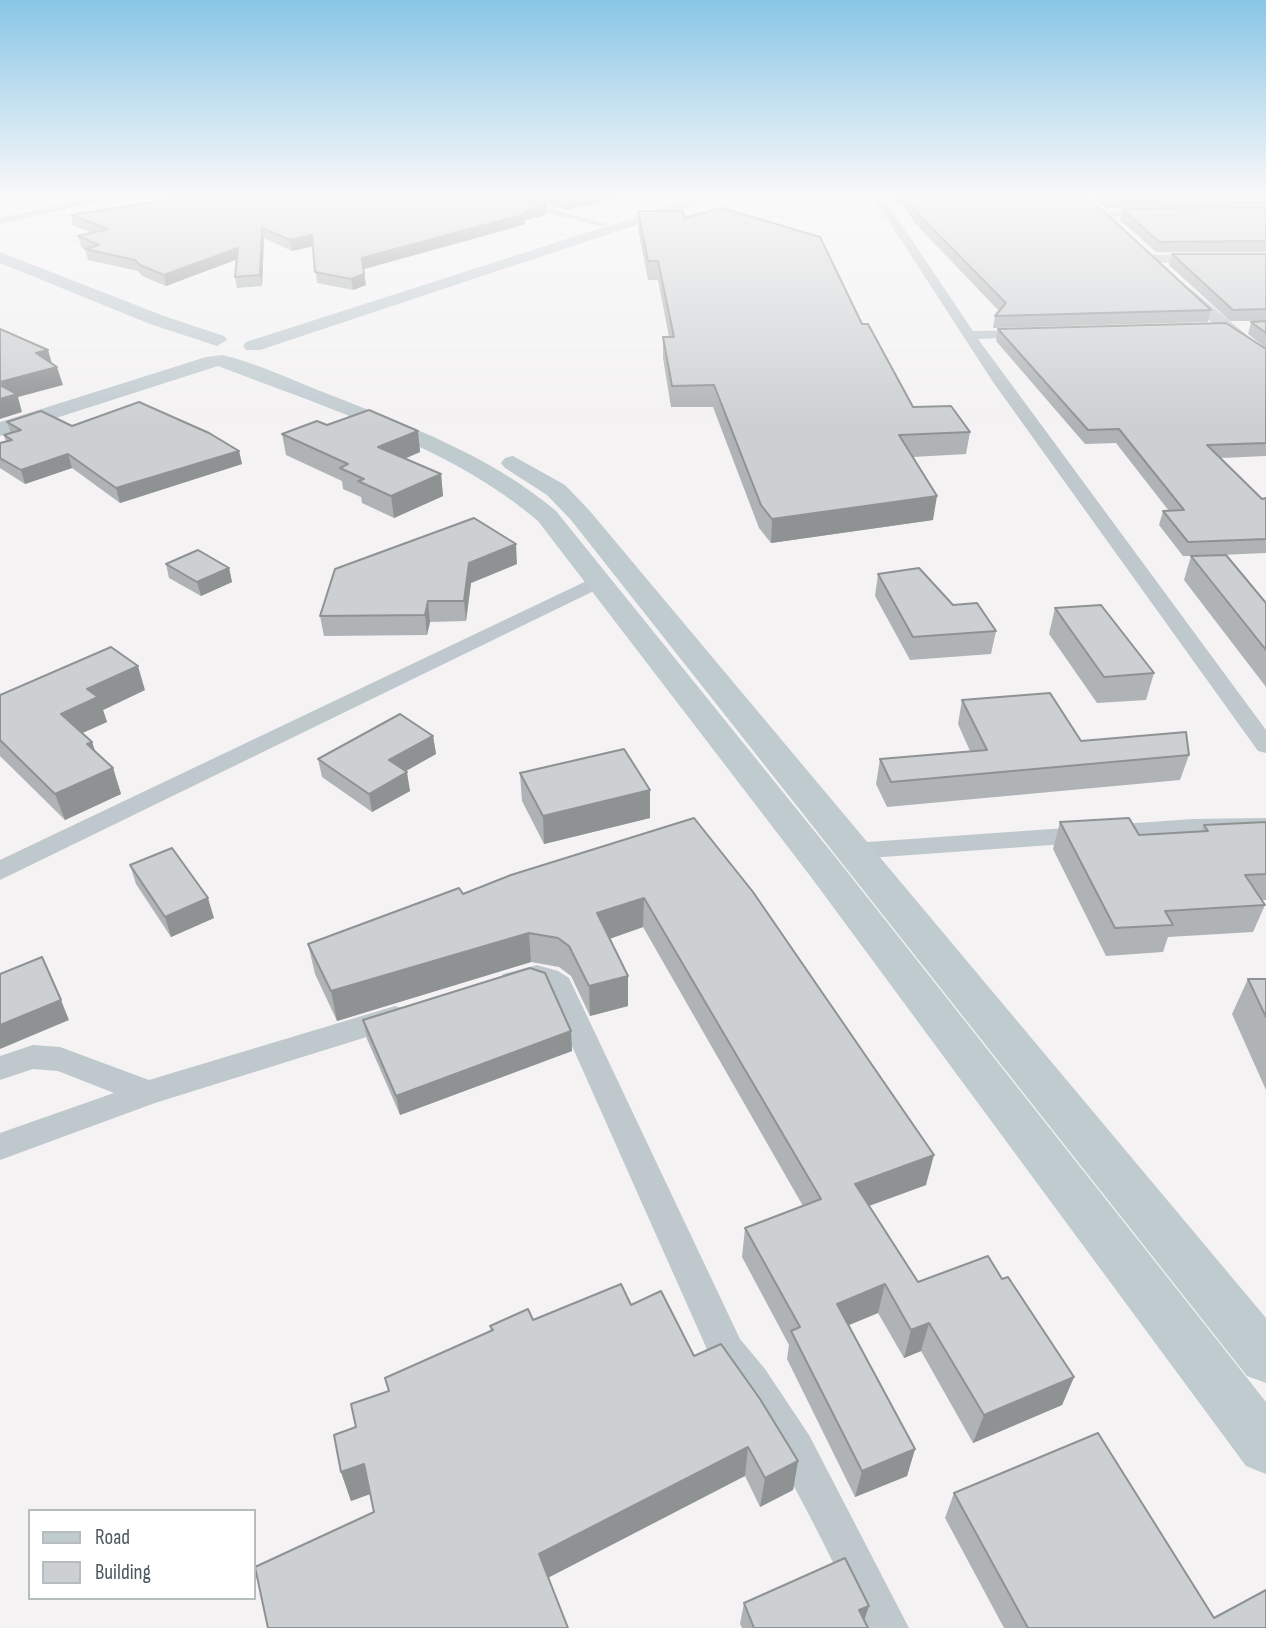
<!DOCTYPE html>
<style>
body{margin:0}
#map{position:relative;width:1266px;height:1628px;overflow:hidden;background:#f4f2f2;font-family:"Sofia Sans Condensed",sans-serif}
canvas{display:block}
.legend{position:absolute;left:28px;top:1509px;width:228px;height:91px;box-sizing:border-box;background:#fff;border:2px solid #b7bcbe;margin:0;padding:9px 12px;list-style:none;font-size:21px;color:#4c585d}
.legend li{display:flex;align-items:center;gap:14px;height:35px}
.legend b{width:35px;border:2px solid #b7bcbe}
</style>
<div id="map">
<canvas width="1266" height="1628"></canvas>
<ul class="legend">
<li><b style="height:9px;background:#c0cbd0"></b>Road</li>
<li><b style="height:19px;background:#ccd0d2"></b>Building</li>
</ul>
</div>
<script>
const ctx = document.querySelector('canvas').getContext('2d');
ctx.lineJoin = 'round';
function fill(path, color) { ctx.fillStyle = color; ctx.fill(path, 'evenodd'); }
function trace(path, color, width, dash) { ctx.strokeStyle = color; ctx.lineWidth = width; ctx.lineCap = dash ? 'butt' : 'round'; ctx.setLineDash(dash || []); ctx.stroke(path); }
fill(new Path2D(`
 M100,197H120L0,224V218Z
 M488,197H506L609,224L603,227Z
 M873,197H883L973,331L1035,330L1037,333L1030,337L978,339L1266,730V753L1258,751L993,382Z
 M1153,210L1157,211V215L1112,217L1130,235L1124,238L1098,214L1103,211Z
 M1266,254V262L1151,263L1145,259L1151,255Z
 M1183,289H1191L1266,351V362L1221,331L1183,295Z
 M597,576L607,582L604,586L0,880V860Z
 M1266,818V834L1193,835L854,859L845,857L841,851L845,845L854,843L1193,819Z
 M537,965L558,971L569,978L740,1339L765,1369L809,1435L909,1628H865C820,1536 779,1445 714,1365L548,992C533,981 519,993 503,988L499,981L503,974Z
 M395,1006L405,1009L410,1017L405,1025L155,1103L0,1160V1133L114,1093L58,1071L33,1069L0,1080V1056L33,1045L60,1047L149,1080Z`), '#bfc8cc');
fill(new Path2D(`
 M698,197H720L260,350H246L243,346L246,342Z
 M0,252L164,316L224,336L227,340L217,346L150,324L0,263Z
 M223,355C259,364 294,381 328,394C407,425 490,455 556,511L837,859L1266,1402V1474L1246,1466L811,877L538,521C454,448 322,406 218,366L0,436V422L206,357Z
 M513,456L565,485L589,510L1266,1318V1383L1247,1376L571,520L547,495L505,468L501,463L505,458Z`), '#c0cbd0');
fill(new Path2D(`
 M516,197H621L566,210Z
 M891,197H1082L1211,310L1208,322L993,328L995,316L999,311L914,222L900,202L896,203Z
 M1087,197H1266V205L1106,208Z
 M1266,207V252H1156L1120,220L1122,209Z
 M638,211L684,218L862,324L913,407L970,432L966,454L913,457L933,520L771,543L759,528L713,407H671L663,358V337H669L658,280H648L638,229Z
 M71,215H546L525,220V224L514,228L364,269L366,285L353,290L317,283L313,246L292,251L264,238L262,286L237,288L235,277L236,260L166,286L142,276L138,271L88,260L85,249L81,247L78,236L93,233L73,226Z
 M1172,254H1266V321H1230L1169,265Z
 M1266,321V348L1248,334L1251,322Z
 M998,329L1266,349V456L1221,458L1262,499L1266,498V553L1197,556L1266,603V687L1184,580L1191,556H1183L1159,525L1163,511H1169L1116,443L1085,444L996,341Z
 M7,422L72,426L239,451L242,464L120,503L72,468L25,484L0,468V443L6,442L4,435L11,433Z
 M327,425L418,431L420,452L405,459L441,474L443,496L394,518L362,503L361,497L343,489L342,481L286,455L282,434Z
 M166,564L229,568L232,582L201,596L169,578Z
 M517,564L471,583L466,621L430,622L427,635L324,636L320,616Z
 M878,574L953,605L996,631L991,654L910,660L875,596Z
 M1055,608L1154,673L1146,700L1097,703L1049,634Z
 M145,690L103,710L107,722L82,733L92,742L95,751L113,768L121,794L65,820L0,756V695Z
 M962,700L1081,741L1189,755L1180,780L887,807L876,784L880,759L970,751L958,724Z
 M433,736L436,754L405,771L410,791L372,812L322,777L318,759Z
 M520,773L650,818L544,844L522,801Z
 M694,818L926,1185L869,1206L918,1282L1002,1279L1074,1377L1062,1405L973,1443L921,1351L904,1358L878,1313L849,1325L915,1449L907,1476L855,1497L787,1359L789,1345L742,1257L745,1228L803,1206L643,927L609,939L628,976V1006L590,1016L571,976L559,967L531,962L337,1021L315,974L308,944Z
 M1060,822L1139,835L1202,831L1204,825L1266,822V900H1262L1265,905L1253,932L1168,937L1163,952L1106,956L1053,849Z
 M130,865L214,918L171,937L136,884Z
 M1248,979H1266V1090L1232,1014Z
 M363,1020L571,1031L572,1051L400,1115L367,1039Z
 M631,1305L694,1356L798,1461L793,1490L760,1507L745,1476L374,1512L370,1494L351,1501L341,1472L356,1427L389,1391L491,1331L490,1326L533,1320Z
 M954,1493L1214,1618L1266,1628H1004L945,1518Z
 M744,1603L864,1620L868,1628H742L740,1624Z`), '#afb3b5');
fill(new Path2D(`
 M579,197H621L566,210V200Z
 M897,197H901L900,202L896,203Z
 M546,205V215L525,220V224L364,269L362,258L524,210Z
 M262,228L264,238L262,286L260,275Z
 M312,235L314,246L292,251L290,240Z
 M238,248L240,258L166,286L164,275Z
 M364,274L366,285L353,290L351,279Z
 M48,350L53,367L36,353Z
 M57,367L63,385L18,397L22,412L0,419V382Z
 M418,431L420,452L381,468L378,447Z
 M239,451L242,464L120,503L116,488Z
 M68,454L72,468L25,484L21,470Z
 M441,474L443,496L394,518L391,496Z
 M937,496L933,520L771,543L772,519Z
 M516,544L517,564L471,583L466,621L464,601L469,563Z
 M229,568L232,582L201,596L197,582Z
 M428,601L430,622L427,635L425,615Z
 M138,666L145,690L103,710L107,722L69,739L61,714L87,689Z
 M433,736L436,754L392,779L389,760Z
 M92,742L100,767L87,744Z
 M113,768L121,794L65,820L55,794Z
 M407,772L410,791L372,812L369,794Z
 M650,790V818L544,844L543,816Z
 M208,898L214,918L171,937L165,917Z
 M644,898L643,927L598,943L597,913Z
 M529,933L531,962L337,1021L331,991Z
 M628,976V1006L590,1016L589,986Z
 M61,1000L69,1020L0,1049V1025Z
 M571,1031L572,1051L400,1115L396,1096Z
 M934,1155L926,1185L849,1213L855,1184Z
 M885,1284L878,1313L832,1332L837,1304Z
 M929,1323L921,1351L904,1358L911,1330Z
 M1074,1377L1062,1405L973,1443L984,1415Z
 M748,1447L745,1476L542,1581L539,1554Z
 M915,1449L907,1476L855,1497L862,1471Z
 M798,1461L793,1490L760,1507L765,1478Z
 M364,1464L373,1493L351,1501L341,1472Z
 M869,1606L862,1627L859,1610Z`), '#8f9293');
const building = new Path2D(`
 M185,197H515L546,205L524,210L525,214L514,217L362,258L364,274L351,279L315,272L312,235L290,240L262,228L260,275L235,277L238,248L164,275L140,265L135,260L85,249L99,245L78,236L108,229L71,215Z
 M554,197H579L566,200Z
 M905,197H1082L1100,208L1211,310L995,316L1006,303L916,212Z
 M1106,197H1184L1108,198Z
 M1266,207V241L1159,242L1122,209Z
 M722,208L820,237L862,324H868L913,407L951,406L970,432L899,435L937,496L772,519L761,505L714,385L672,386L663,337H674L658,261H648L638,211H683L684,218Z
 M1172,254H1266V309L1233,310Z
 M1266,321V333L1251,322Z
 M1226,323L1266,349V443L1207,445L1262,499L1266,498V539L1188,542L1163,511L1184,510L1119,429L1088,430L998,329Z
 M0,329L48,350L36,353L57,367L0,382Z
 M0,385L17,394L0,399Z
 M139,402L209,433L239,451L116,488L68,454L21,470L0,458V443L12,440L4,435L21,430L7,422L41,411L72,426Z
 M369,410L418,431L378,447L441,474L391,496L358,481L364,479L340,468L348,464L282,434L317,421L327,425Z
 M474,518L516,544L469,563L464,601H428L425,615L320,616L335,569Z
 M198,550L229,568L197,582L166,564Z
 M1226,555L1266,603V650L1191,556Z
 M919,568L953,605L977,603L996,631L913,637L878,574Z
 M1101,605L1154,673L1104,677L1055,608Z
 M111,647L138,666L87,689L98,697L61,714L92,742L87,744L113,768L55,794L0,740V695Z
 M1050,693L1081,741L1186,732L1189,755L891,782L880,759L987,750L962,700Z
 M400,714L433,736L389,760L407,772L369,794L318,759Z
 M624,749L650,790L543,816L520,773Z
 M694,818L753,892L934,1155L855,1184L918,1282L988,1256L1002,1279L1008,1277L1074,1377L984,1415L929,1323L911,1330L885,1284L837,1304L915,1449L862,1471L791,1331L800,1327L745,1228L821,1199L644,898L597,913L628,976L589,986L569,946L558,938L529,933L331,991L308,944L459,888L463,894L511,875Z
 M1129,818L1139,835L1208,831L1204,825L1266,822V874L1245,875L1265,905L1165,911L1173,925L1115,928L1060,822Z
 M172,848L208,898L165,917L130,865Z
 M42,957L61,1000L0,1025V974Z
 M530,968L545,973L571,1031L396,1096L363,1020Z
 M1248,979H1266V1017Z
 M621,1284L631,1305L661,1291L694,1356L721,1344L760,1399L798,1461L765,1478L748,1447L539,1554L568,1628H268L255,1567L374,1512L364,1464L341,1472L334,1435L356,1427L351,1404L389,1391L385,1378L493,1330L490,1326L528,1309L533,1320Z
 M1098,1433L1214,1618L1266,1590V1628H1028L954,1493Z
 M845,1558L869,1606L859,1610L868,1628H754L744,1603Z`);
fill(building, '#ccd0d2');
trace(building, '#8f9293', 2);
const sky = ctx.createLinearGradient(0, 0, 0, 425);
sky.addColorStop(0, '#89c6e6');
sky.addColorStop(0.46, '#faf9f9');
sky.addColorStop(1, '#faf9f900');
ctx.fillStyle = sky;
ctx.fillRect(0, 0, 1266, 425);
</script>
